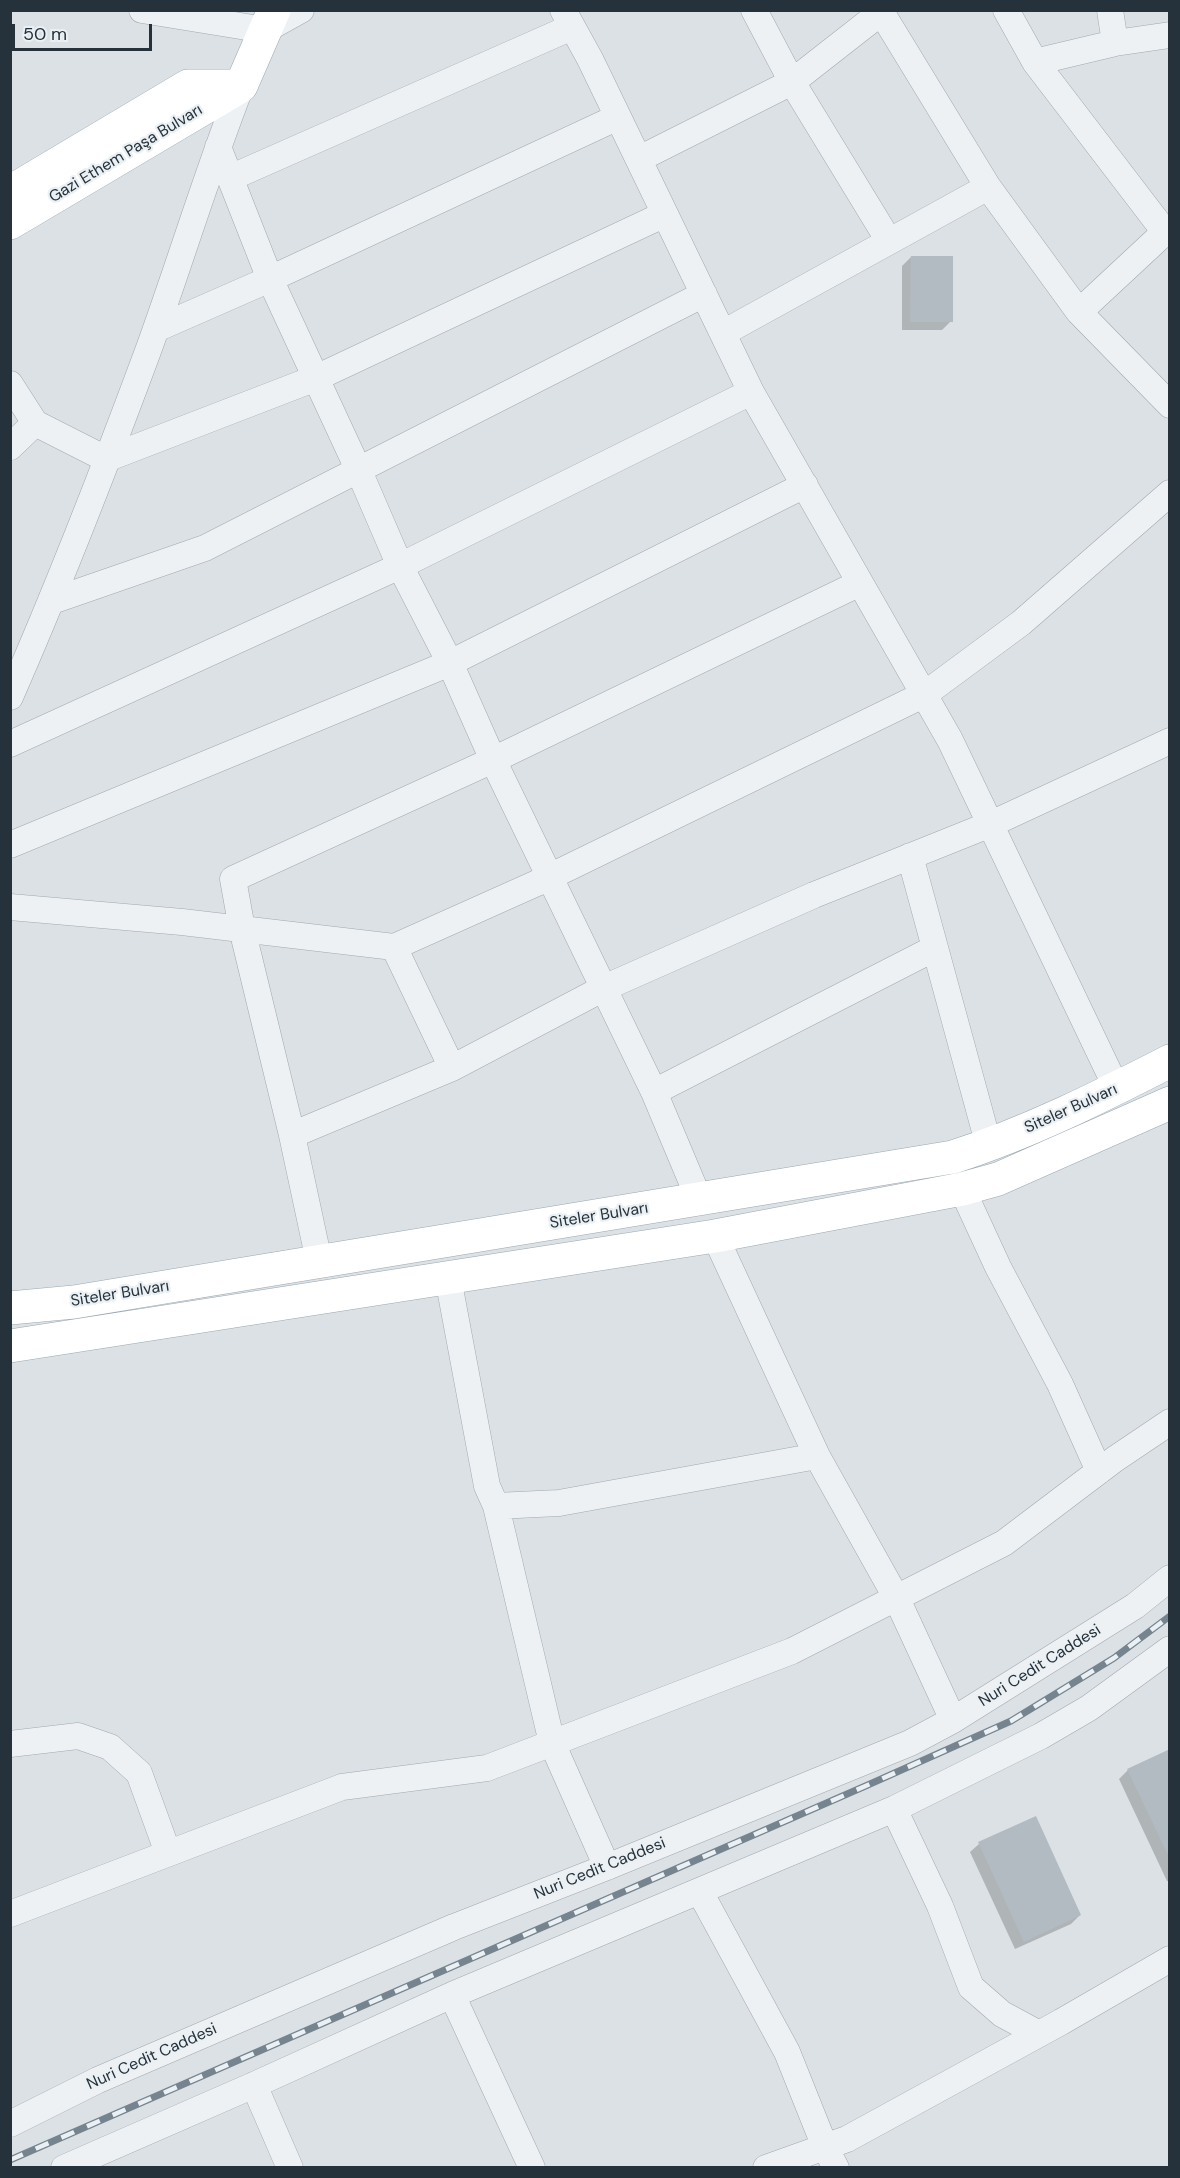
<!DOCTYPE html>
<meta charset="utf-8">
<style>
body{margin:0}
#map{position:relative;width:1180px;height:2178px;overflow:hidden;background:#dbe1e5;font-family:"DM Sans",sans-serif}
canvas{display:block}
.frame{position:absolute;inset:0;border:12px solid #26323b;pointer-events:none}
.scale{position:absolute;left:12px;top:24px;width:140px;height:27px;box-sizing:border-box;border:3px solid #26323b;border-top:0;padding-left:8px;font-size:18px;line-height:21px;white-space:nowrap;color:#26323b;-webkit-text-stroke:4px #eaf0f3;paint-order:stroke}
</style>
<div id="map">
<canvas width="1180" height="2178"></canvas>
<div class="frame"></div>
<div class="scale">50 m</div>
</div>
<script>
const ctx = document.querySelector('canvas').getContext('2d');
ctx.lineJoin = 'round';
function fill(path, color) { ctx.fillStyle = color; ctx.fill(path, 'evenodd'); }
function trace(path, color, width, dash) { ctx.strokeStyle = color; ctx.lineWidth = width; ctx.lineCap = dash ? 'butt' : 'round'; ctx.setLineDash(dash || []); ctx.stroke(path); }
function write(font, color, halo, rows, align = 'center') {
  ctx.font = font + ' "DM Sans",sans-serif'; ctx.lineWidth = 4.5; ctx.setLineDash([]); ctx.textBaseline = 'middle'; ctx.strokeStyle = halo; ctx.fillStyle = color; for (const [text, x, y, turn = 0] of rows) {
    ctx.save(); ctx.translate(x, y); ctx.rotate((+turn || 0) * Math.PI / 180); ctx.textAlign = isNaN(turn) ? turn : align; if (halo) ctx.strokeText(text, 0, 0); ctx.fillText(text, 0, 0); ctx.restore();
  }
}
fill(new Path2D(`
 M911,257L951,321L942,330H902V266Z
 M1170,1751V1881H1167L1119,1779L1128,1770Z
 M979,1844L1080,1915L1071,1924L1015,1949L970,1852Z`), '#0003');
fill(new Path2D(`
 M911,256H953V322H910Z
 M1170,1749V1859L1127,1769Z
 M1036,1816L1081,1915L1024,1942L978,1842Z`), '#b3bbc2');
const minor = new Path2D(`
 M142,10L265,30L301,10
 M563,10L590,59L751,392L950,740L1117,1089
 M754,10L792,82L889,241
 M880,10L988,187L1079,312L1170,405
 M1006,10L1035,62L1165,232L1079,312
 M1110,10L1115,43
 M1035,62L1115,43L1170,35
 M218,147L270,279L359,471L400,566L450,663L493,760L654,1092L699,1199
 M639,159L792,82L884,10
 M230,178L572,27
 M156,329L270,279L618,117
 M723,333L988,187
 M10,384L35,423L106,459L316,378L665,214
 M10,447L35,423
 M52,601L205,548L704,294
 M10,697C60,583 105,467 148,351C180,263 207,173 241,86
 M10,744L400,566L751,392
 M10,845L450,663L805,485
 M910,856L989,1146
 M10,907L182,922L394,947L537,883L925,694L1021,623L1170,493
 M394,947L452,1068
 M654,1092L935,948
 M292,1135L452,1068L604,988L814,895L991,824L1170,741
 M962,1189L998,1267L1060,1384L1099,1471
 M715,1236L817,1456L897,1599L953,1720
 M319,1261L292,1135L242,929L233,879L493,760L860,583
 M448,1278L487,1486L496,1506L559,1503L817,1456
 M496,1506L552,1743L607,1867
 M10,1744L78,1736L110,1747L139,1773L168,1853
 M894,1809L940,1906L971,1987L1002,2014L1039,2034
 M700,1892L787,2052L825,2147L836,2168
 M10,1914L342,1787L487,1768L792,1651L1004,1543L1115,1459L1170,1422
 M452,1995L532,2168
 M254,2085L290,2168
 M10,2124L98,2080L454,1927L607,1867L910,1743L953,1720L1135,1606L1170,1578
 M64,2168L254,2085L452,1995L894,1809L1041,1736L1089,1708L1170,1649
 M766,2168L847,2139L1061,2022L1170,1959`);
const major = new Path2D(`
 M10,192L188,86H239
 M10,223L241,86L274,10
 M10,1308L74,1302L953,1157C1028,1133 1100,1097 1170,1061
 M10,1346L715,1236L962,1189L998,1179L1170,1103`);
trace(minor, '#a1a9af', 27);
trace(major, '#9ba8b1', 34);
trace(minor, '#eef1f4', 26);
trace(major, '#fff', 33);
const rail = new Path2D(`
 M10,2160L870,1784L1011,1721L1114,1658L1170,1616`);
trace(rail, '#75848f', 7);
trace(rail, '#eaf0f3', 4.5, [14]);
write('16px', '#26323b', '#eaf0f3', [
 ["Gazi Ethem Paşa Bulvarı",126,154,-31],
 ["Siteler Bulvarı",1071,1109,-24],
 ["Siteler Bulvarı",599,1216,-9],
 ["Siteler Bulvarı",120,1294,-9],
 ["Nuri Cedit Caddesi",1040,1666,-32],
 ["Nuri Cedit Caddesi",600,1869,-22],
 ["Nuri Cedit Caddesi",152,2057,-24]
]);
</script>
